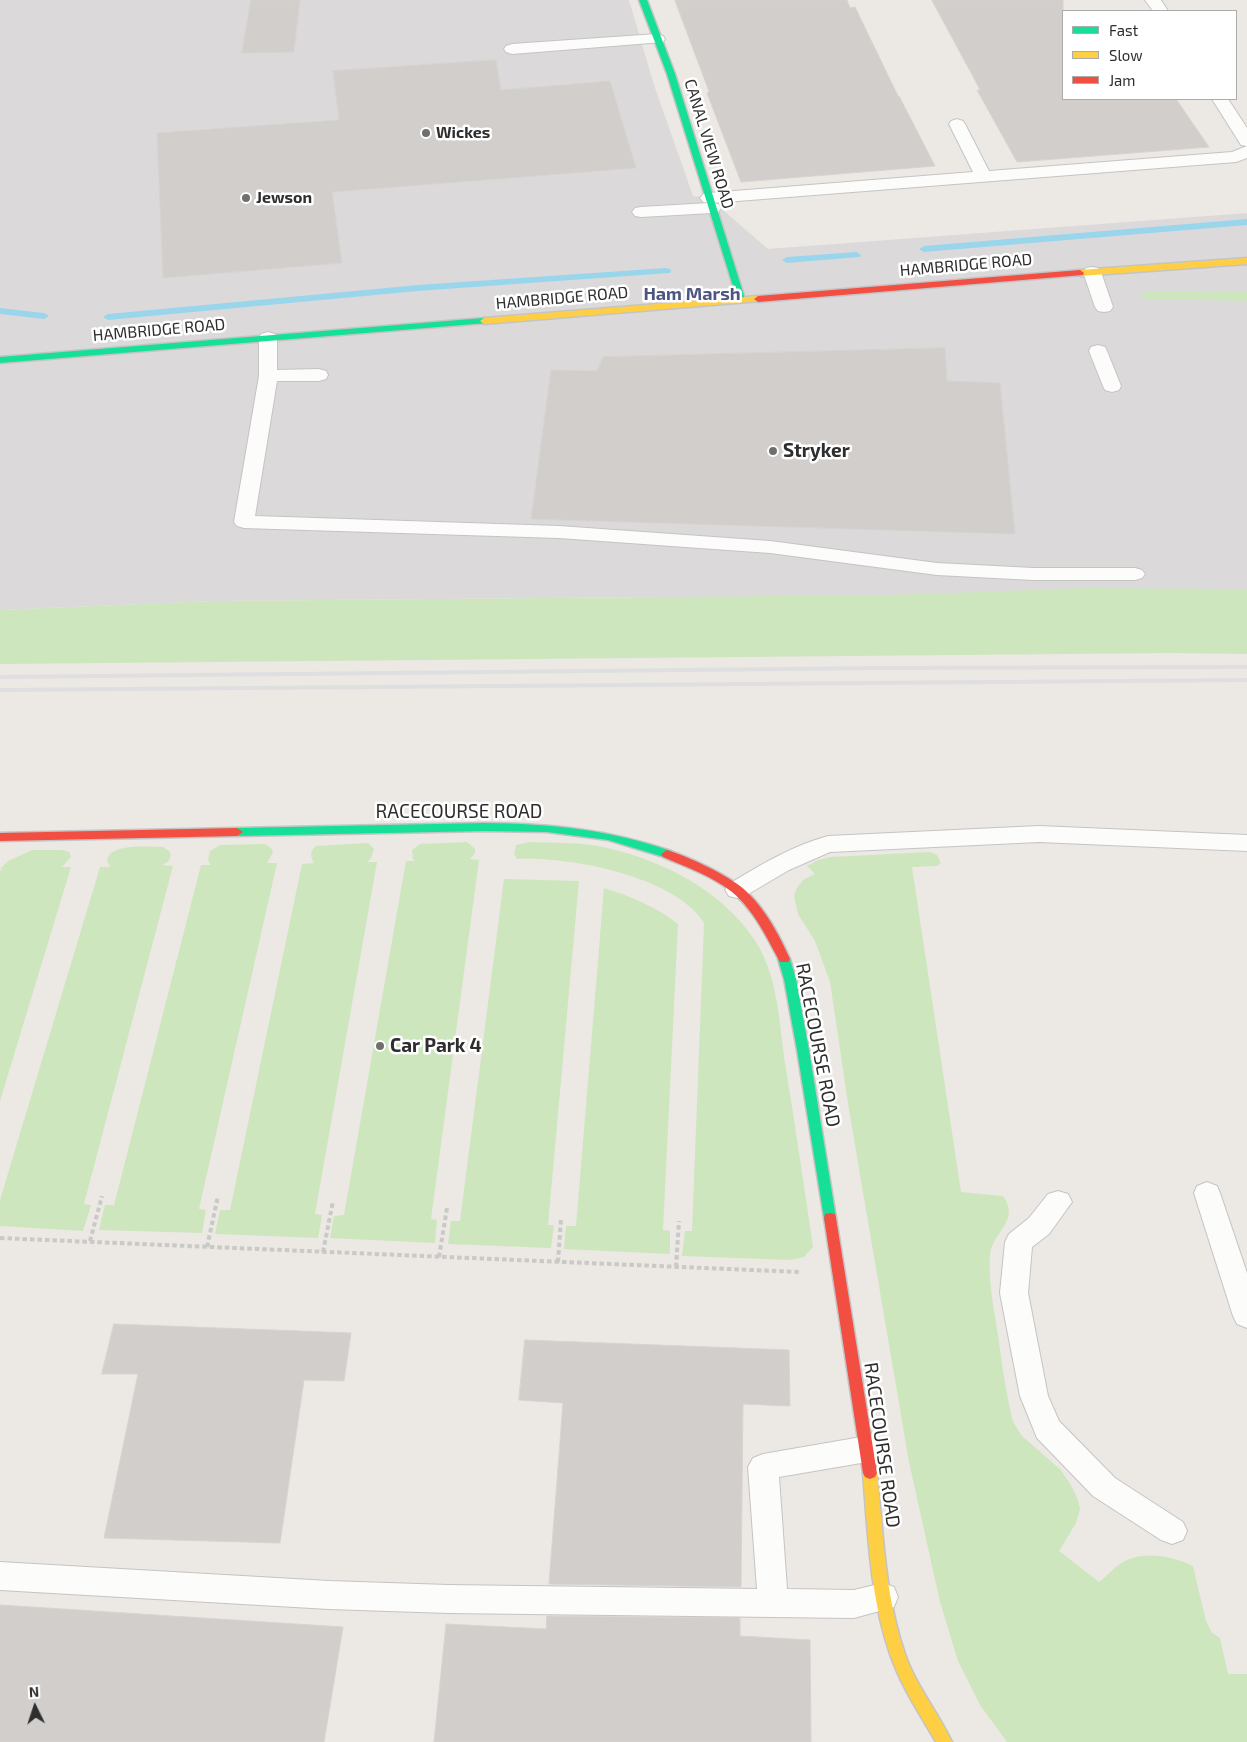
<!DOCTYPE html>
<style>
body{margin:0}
#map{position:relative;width:1247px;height:1742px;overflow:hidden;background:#ece8e4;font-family:"Exo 2",sans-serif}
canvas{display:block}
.legend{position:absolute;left:1062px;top:10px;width:175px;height:90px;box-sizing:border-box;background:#fff;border:1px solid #ababab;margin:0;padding:6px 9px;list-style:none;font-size:15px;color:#2e2e2e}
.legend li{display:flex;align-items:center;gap:10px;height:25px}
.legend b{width:25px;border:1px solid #ababab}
.north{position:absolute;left:10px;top:1682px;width:50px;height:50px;-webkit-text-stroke:4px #fff;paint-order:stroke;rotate:356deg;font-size:14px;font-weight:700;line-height:20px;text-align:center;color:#2e2e2e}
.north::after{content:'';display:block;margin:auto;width:18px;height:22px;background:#2e2e2e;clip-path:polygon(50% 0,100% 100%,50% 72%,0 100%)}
</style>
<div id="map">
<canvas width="1247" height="1742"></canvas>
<ul class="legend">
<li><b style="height:6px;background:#16e098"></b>Fast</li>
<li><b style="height:6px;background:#ffcf43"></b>Slow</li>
<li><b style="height:6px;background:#f24e42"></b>Jam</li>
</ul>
<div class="north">N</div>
</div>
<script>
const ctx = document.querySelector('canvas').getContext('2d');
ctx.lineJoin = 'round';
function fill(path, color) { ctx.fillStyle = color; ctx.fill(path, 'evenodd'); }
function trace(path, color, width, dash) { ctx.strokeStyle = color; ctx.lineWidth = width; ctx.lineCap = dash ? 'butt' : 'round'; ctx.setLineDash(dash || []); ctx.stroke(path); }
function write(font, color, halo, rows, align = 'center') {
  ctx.font = font + ' "Exo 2",sans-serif'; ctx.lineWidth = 5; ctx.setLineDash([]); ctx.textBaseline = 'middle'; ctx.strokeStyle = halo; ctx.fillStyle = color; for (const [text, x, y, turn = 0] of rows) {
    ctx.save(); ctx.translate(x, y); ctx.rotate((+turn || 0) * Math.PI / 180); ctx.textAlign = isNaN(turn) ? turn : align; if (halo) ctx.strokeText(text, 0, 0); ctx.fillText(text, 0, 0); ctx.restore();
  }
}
fill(new Path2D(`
 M0,0H629L654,85L693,196L709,198L768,249L1247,213V600L651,597L214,601L0,610Z`), '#dcd9db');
fill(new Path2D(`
 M1247,291V301L1143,299L1142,292Z
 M1085,588L1247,589V654L1170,653L0,664V610L214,601L895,595Z
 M467,842L475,849V853L470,859L479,860L431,1219L437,1220L435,1243L330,1238L334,1216L344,1215L406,861H415L413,859L412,850L420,844Z
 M530,842C553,843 575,842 598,846C657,858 719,887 754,939C778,974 779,1022 785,1063C795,1124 804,1186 813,1247L804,1257L790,1260L682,1256L685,1231H692L704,923C676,876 568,856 517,859L514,854L516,845Z
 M368,843L374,849L371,858L367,862H377L315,1214L322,1215L318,1238L215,1234L220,1210H230L302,864L314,863C310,856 310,851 316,846Z
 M265,844L272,849L273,853L267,863H277L199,1209L206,1210L202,1233L99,1230L105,1205H114L201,865H211L208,860L210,851L220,845Z
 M163,847L170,852C172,859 168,862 162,865L173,866L84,1204L91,1205L83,1231L0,1226V1200L100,867H110L107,860C111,843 148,847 163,847Z
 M32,850H62L69,852L71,857L62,867H71L0,1101V871L2,870L0,869L8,861Z
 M930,852L937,855L941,863L937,866L912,867L961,1192L1003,1196C1021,1221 992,1232 990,1255C988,1281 994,1309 998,1335C1002,1364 1006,1394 1013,1422L1022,1436L1060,1469L1071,1485L1078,1500L1080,1509L1076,1523L1059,1551L1099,1582C1108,1575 1117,1564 1127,1560C1148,1551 1174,1557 1193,1566L1206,1621L1212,1633L1220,1638L1228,1674H1247V1742H1007L980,1705L958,1661L940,1602L909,1462L849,1110L830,982L815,941L798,914L794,896L797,888L803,880L815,874L807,866L818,860L831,857Z
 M504,879L579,881L548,1225H554L551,1248L448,1244L451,1221H460Z
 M604,888C630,896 657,907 678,924L663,1230L670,1231V1254L564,1249L566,1226H576Z`), '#cee6be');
fill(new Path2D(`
 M1247,219V225L924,252L919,249L924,246Z
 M856,252L861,255L860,257L787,263L782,260L787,257Z
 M666,268L670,269L671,271L670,273L418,291L108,320L103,317L108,314L418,285Z
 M0,308L44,313L49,316L44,319L0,314Z`), '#99d6ec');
const building = new Path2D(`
 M251,0H300L294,52L242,53Z
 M675,0H847L850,8L855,7L898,96H899L935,166L741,182L707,93L709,92Z
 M932,0H1063V99H1176L1209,147L1017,162L977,90H980Z
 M496,60L501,90L610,81L636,168L332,192L342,263L163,278L157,133L339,120L333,71Z
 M945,348L947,381L1000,383L1015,534L531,519L551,370L597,371L603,357Z
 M114,1324L351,1333L344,1381L304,1380L280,1543L104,1538L138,1374H102Z
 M525,1340L789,1350L790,1406L743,1404L741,1587L549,1584L563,1403L519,1400Z
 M0,1605L343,1627L324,1742H0Z
 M547,1616L740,1618V1636L810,1640L811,1742H434L446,1624L546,1629Z`);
fill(building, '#d1cecb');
trace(building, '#d7d4d0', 1);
const lane = new Path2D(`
 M1145,0H1161L1168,11H1153Z
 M657,34L663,36L665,39L663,42L512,54L506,52L504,49L506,46L512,44Z
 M1212,99H1228L1247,128V146L1241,145Z
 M957,119L963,121L965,124L989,171L1232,152L1247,146V158L1236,162L712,203L718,204L721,208L718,212L712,213L641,217L635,216L632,212L635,208L641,207L709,203L703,202L700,198L703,194L709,193L973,172L949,124L951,121Z
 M1092,267L1098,268L1101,272L1113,307L1110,311L1104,312L1098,311L1095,307L1083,272L1086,268Z
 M268,332L275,334L277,338V370L319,369L326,371L328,375L326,379L319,381H277L255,516L559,526L770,541L937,563L1033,568H1135L1142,570L1145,574L1142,578L1135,580H1033L937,575L770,553L559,538L244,528L237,526L234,522L259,376V338L261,334Z
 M1098,345L1105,347L1107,351L1121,386L1119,390L1112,392L1105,390L1103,386L1089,351L1091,347Z
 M1039,826L1247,835V851L1039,842L830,852L789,870L745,896L737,898L729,896L725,890L729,884C760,865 792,846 828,836Z
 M1207,1182L1217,1186L1220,1193L1247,1273V1328L1237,1324L1233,1316L1194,1193L1197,1186Z
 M1058,1191L1068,1194L1072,1202L1049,1234L1032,1247L1028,1293L1048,1396L1059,1421L1115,1478L1183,1522L1187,1531L1183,1540L1172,1544L1161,1540L1093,1496L1037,1438L1020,1396L1000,1293L1005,1242L1009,1234L1029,1218L1048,1194Z
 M867,1436L877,1440L882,1449L877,1458L867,1462L779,1477L787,1589L854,1590L883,1583L894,1587L898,1597L894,1607L854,1618L448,1613L329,1609L0,1590V1562L329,1581L448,1585L757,1589L748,1467L753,1458L763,1454Z`);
const fast = new Path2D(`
 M639,0H647L675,74L745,299L744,301H738L737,299L667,74Z
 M484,318L488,321L487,323L0,363V357Z
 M485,823C552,824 607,829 671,851L673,854L667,858L608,840L547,832L485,831L237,836L231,832L237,828Z
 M784,955L788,956L790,959L796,979L809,1050L836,1218L835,1222L830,1223L825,1222L824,1218L797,1050L784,979L778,959L780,956Z`);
const slow = new Path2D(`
 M1247,258V264L1080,276L1076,273L1080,270Z
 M758,296L762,299L761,301L484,324L480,321L484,318Z
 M870,1467L875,1469L877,1473C883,1534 885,1596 905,1654C916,1686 938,1712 952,1742H936C919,1713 901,1686 890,1654C870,1596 868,1534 863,1473L865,1469Z`);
const jam = new Path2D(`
 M1080,270L1084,273L1083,275L758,302L754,299L758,296Z
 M237,828L243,832L237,836L0,841V833Z
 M667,850C689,857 721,872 740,886C762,903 779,934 790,959L788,962H780C767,938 754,910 732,892C712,876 686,867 663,857L661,854Z
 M830,1213L835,1214L836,1218L877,1473L875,1477L870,1479L865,1477L863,1473L824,1218L825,1214Z`);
trace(lane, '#c5c4c5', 2);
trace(fast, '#c5c4c5', 3);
trace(slow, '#c5c4c5', 3);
trace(jam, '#c5c4c5', 3);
trace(new Path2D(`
 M0,1238L799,1272
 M90,1241L102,1196
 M207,1247L218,1196
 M323,1252L333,1201
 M439,1257L447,1208
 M558,1262L561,1219
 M676,1267L679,1221`), '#c9c9c8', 4, [4.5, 3]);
fill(lane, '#fcfcfb');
fill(fast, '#16e098');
fill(slow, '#ffcf43');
fill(jam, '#f24e42');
trace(new Path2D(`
 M0,677L879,668L1247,667
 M0,690L1247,680`), '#dfdfe1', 4);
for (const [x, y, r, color] of [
 [426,133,5,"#706f6e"],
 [246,198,5,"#706f6e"],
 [773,451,5,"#706f6e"],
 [380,1046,5,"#706f6e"]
]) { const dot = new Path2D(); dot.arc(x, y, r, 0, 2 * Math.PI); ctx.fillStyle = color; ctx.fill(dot); trace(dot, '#fff', 2); }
write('bold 16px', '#2e2e2e', '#fff', [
 ["Wickes",436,133],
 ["Jewson",256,198]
], 'left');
write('16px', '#2e2e2e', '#fff', [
 ["CANAL VIEW ROAD",709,144,73],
 ["HAMBRIDGE ROAD",966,265,-5],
 ["HAMBRIDGE ROAD",562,298,-5],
 ["HAMBRIDGE ROAD",159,330,-5]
]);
write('bold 18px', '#4d5680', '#fff', [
 ["Ham Marsh",692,294]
]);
write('bold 19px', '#2e2e2e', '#fff', [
 ["Stryker",783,451],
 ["Car Park 4",390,1046]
], 'left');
write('19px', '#2e2e2e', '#fff', [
 ["RACECOURSE ROAD",459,812],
 ["RACECOURSE ROAD",818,1045,79],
 ["RACECOURSE ROAD",882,1445,82]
]);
</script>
